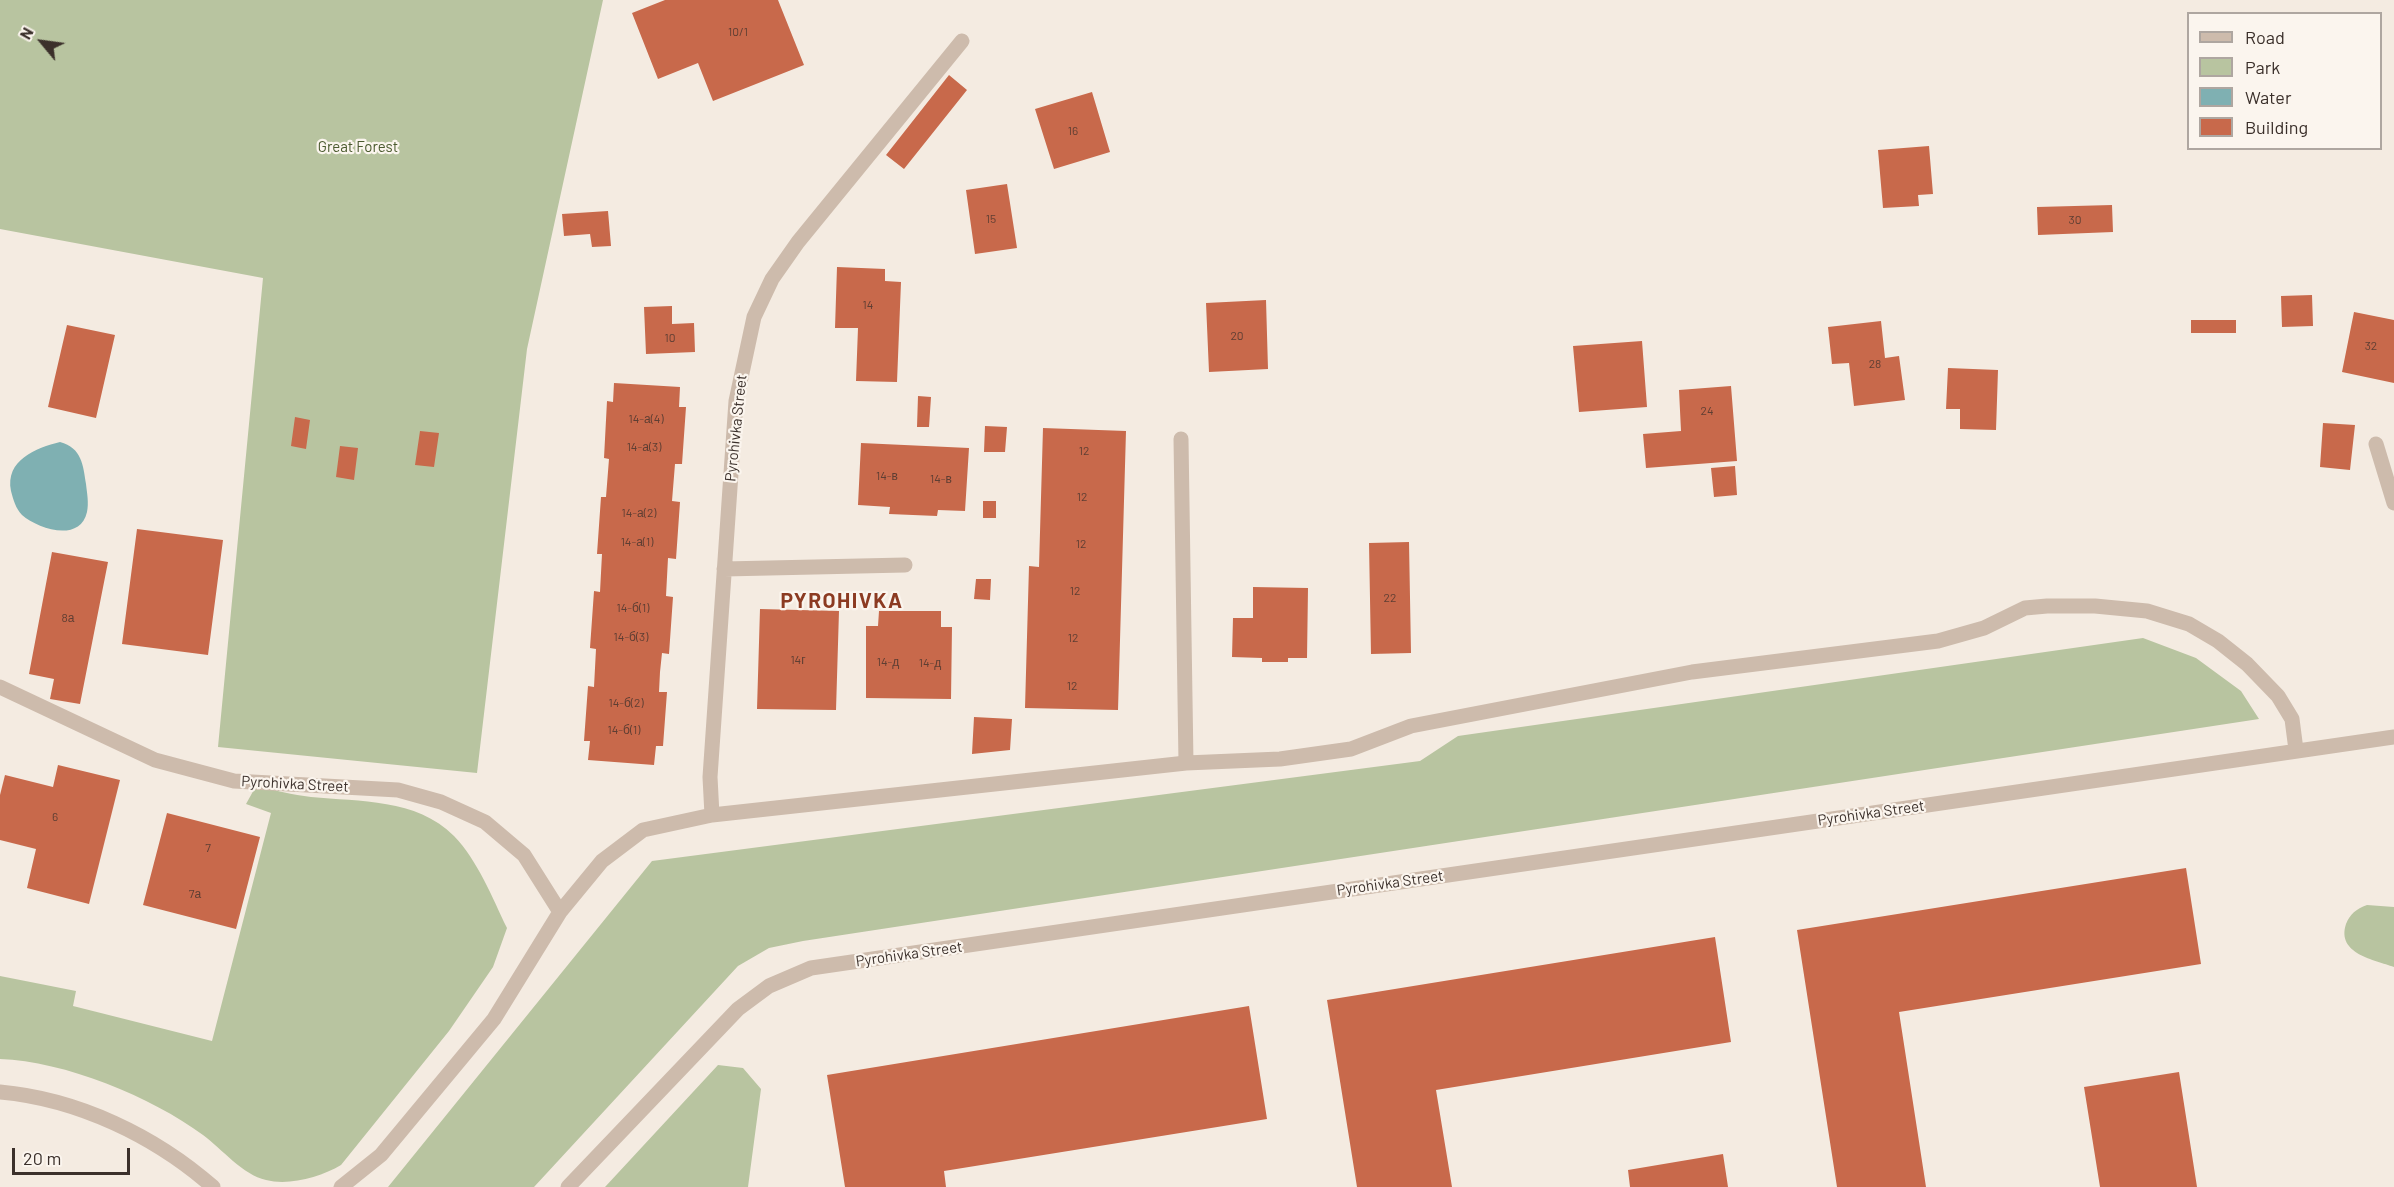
<!DOCTYPE html>
<meta charset="utf-8">
<style>
body{margin:0}
#map{position:relative;width:2394px;height:1187px;overflow:hidden;background:#f4ebe1;font-family:Barlow,sans-serif}
canvas{display:block}
.legend{position:absolute;left:2187px;top:12px;width:195px;height:138px;box-sizing:border-box;background:#fbf5ee;border:2px solid #aea6a0;margin:0;padding:8px 10px;list-style:none;font-size:18px;color:#3b302b}
.legend li{display:flex;align-items:center;gap:12px;height:30px}
.legend b{width:30px;border:2px solid #aea6a0}
.north{position:absolute;left:12px;top:12px;width:60px;height:60px;-webkit-text-stroke:4px #fbf5ee;paint-order:stroke;rotate:299deg;font-size:16px;font-weight:700;line-height:24px;text-align:center;color:#3b302b}
.north::after{content:'';display:block;margin:auto;width:21px;height:27px;background:#3b302b;clip-path:polygon(50% 0,100% 100%,50% 72%,0 100%)}
.scale{position:absolute;left:12px;top:1148px;width:118px;height:27px;box-sizing:border-box;border:3px solid #3b302b;border-top:0;padding-left:8px;font-size:18px;line-height:21px;white-space:nowrap;color:#3b302b;-webkit-text-stroke:4px #fbf5ee;paint-order:stroke}
</style>
<div id="map">
<canvas width="2394" height="1187"></canvas>
<ul class="legend">
<li><b style="height:8px;background:#cdbbac"></b>Road</li>
<li><b style="height:16px;background:#b8c4a0"></b>Park</li>
<li><b style="height:16px;background:#7fb0b2"></b>Water</li>
<li><b style="height:16px;background:#c8694b"></b>Building</li>
</ul>
<div class="north">N</div>
<div class="scale">20 m</div>
</div>
<script>
const ctx = document.querySelector('canvas').getContext('2d');
ctx.lineJoin = 'round';
function fill(path, color) { ctx.fillStyle = color; ctx.fill(path, 'evenodd'); }
function trace(path, color, width, dash) { ctx.strokeStyle = color; ctx.lineWidth = width; ctx.lineCap = dash ? 'butt' : 'round'; ctx.setLineDash(dash || []); ctx.stroke(path); }
function write(font, color, halo, rows, align = 'center') {
  ctx.font = font + ' Barlow,sans-serif'; ctx.lineWidth = 4.5; ctx.setLineDash([]); ctx.textBaseline = 'middle'; ctx.strokeStyle = halo; ctx.fillStyle = color; for (const [text, x, y, turn = 0] of rows) {
    ctx.save(); ctx.translate(x, y); ctx.rotate((+turn || 0) * Math.PI / 180); ctx.textAlign = isNaN(turn) ? turn : align; if (halo) ctx.strokeText(text, 0, 0); ctx.fillText(text, 0, 0); ctx.restore();
  }
}
fill(new Path2D(`
 M0,0H603L527,349L477,773L218,747L263,278L0,229Z
 M2143,638L2196,658L2241,691L2259,719L803,941L769,948L738,966L534,1187H388L652,861L1420,761L1458,736Z
 M256,786C274,790 293,795 311,797C360,802 416,798 454,836C478,861 492,897 507,928L493,967L449,1031L341,1165C321,1177 289,1186 266,1180C243,1175 222,1149 203,1135C152,1097 64,1061 0,1059V976L76,991L73,1006L212,1041L271,813L246,804Z
 M2367,905L2394,907V967C2375,960 2336,954 2346,924C2350,914 2356,909 2367,905Z
 M718,1065L743,1068L761,1089L748,1187H605Z`), '#b8c4a0');
fill(new Path2D(`
 M60,442C82,448 83,465 86,484C87,493 89,503 87,512C80,543 38,529 22,515C16,509 13,499 11,491C5,460 36,448 60,442Z`), '#7fb0b2');
fill(new Path2D(`
 M665,0H778L804,65L713,101L698,63L658,79L632,13Z
 M949,75L967,90L904,169L886,155Z
 M1092,92L1110,152L1054,169L1035,109Z
 M1929,146L1933,194L1918,195L1919,206L1883,208L1878,150Z
 M1007,184L1017,248L975,254L966,190Z
 M2112,205L2113,232L2038,235L2037,207Z
 M608,211L611,246L592,247L590,234L564,236L562,214Z
 M837,267L885,269V281L901,282L897,382L856,381L858,328H835Z
 M2312,295L2313,326L2282,327L2281,296Z
 M1266,300L1268,369L1209,372L1206,303Z
 M672,306V324L694,323L695,352L646,354L644,307Z
 M2354,312L2394,320V383L2342,372Z
 M2191,320H2236V333H2191Z
 M1881,321L1885,358L1899,356L1905,400L1854,406L1849,363L1832,364L1828,327Z
 M67,325L115,335L96,418L48,407Z
 M1642,341L1647,407L1579,412L1573,346Z
 M1948,368L1998,370L1996,430L1960,429V409H1946Z
 M614,383L680,387L679,407H686L682,464H675L672,501L680,502L676,559L668,558L666,596L673,597L669,654L662,653L660,672L659,692H667L663,746H656L654,765L588,760L590,741H584L588,686L594,687L596,649L590,648L594,591L600,592L602,554H597L601,497H606L609,459L604,458L607,401L613,402Z
 M1731,386L1737,461L1646,468L1643,434L1681,431L1679,390Z
 M918,396L931,397L929,427H917Z
 M295,417L310,420L306,449L291,446Z
 M2323,423L2355,425L2350,470L2320,467Z
 M985,426L1007,427L1005,452H984Z
 M1043,428L1126,431L1118,710L1025,708L1029,566L1039,567Z
 M420,431L439,433L434,467L415,465Z
 M861,443L969,448L965,511L938,510L937,516L889,514L890,507L858,505Z
 M340,446L358,448L354,480L336,477Z
 M1735,466L1737,495L1714,497L1711,468Z
 M983,501H996V518H983Z
 M137,529L223,540L208,655L122,644Z
 M1409,542L1411,653L1371,654L1369,543Z
 M52,552L108,562L80,704L50,699L54,679L29,674Z
 M976,579H991L990,600L974,599Z
 M1253,587L1308,588L1307,658H1288V662H1262V658L1232,657L1233,618H1253Z
 M760,609L839,611L836,710L757,709Z
 M879,611H941V627H952L951,699L866,698V626H878Z
 M974,717L1012,719L1010,750L972,754Z
 M58,765L120,780L89,904L27,888L36,849L0,840V795L5,775L53,787Z
 M167,813L260,837L236,929L143,905Z
 M2186,868L2201,964L1899,1012L1926,1187H1837L1797,930Z
 M1715,937L1731,1042L1436,1090L1452,1187H1357L1327,1000Z
 M1249,1006L1267,1119L944,1171L946,1187H845L827,1075Z
 M2179,1072L2197,1187H2100L2084,1087Z
 M1723,1154L1728,1187H1630L1628,1170Z`), '#c8694b');
trace(new Path2D(`
 M1181,439L1186,763
 M2376,444L2394,503
 M724,569L905,565
 M0,687L155,760L234,781L398,790L441,802L485,822L524,855L560,912
 M712,815L710,777L736,401L754,317L772,279L798,242L962,41
 M0,1092C78,1099 155,1136 213,1187
 M341,1187L381,1155L494,1019L560,912L602,861L643,830L712,815L1186,763L1280,759L1351,749L1411,726L1692,672L1938,641L1984,628L2025,608L2047,606H2095L2147,611L2189,624L2218,641L2247,664L2278,696L2292,719L2296,750
 M568,1187L738,1009L769,986L811,968L2394,737`), '#cdbbac', 15);
write('12px', '#5e3e33', null, [
 ["10/1",738,32],
 ["16",1073,131],
 ["15",991,219],
 ["30",2075,220],
 ["14",868,305],
 ["20",1237,336],
 ["10",670,338],
 ["32",2371,346],
 ["28",1875,364],
 ["24",1707,411],
 ["14-а(4)",646,419],
 ["14-а(3)",644,447],
 ["12",1084,451],
 ["14-в",887,476],
 ["14-в",941,479],
 ["12",1082,497],
 ["14-а(2)",639,513],
 ["14-а(1)",637,542],
 ["12",1081,544],
 ["12",1075,591],
 ["22",1390,598],
 ["14-б(1)",633,608],
 ["8а",68,618],
 ["14-б(3)",631,637],
 ["12",1073,638],
 ["14г",798,660],
 ["14-д",888,662],
 ["14-д",930,663],
 ["12",1072,686],
 ["14-б(2)",626,703],
 ["14-б(1)",624,730],
 ["6",55,817],
 ["7",208,848],
 ["7а",195,894]
]);
write('15px', '#4a5a2e', '#fbf5ee', [
 ["Great Forest",358,147]
]);
write('15px', '#3b302b', '#fbf5ee', [
 ["Pyrohivka Street",736,428,-84],
 ["Pyrohivka Street",295,784,3],
 ["Pyrohivka Street",1871,813,-8],
 ["Pyrohivka Street",1390,883,-8],
 ["Pyrohivka Street",909,954,-8]
]);
ctx.letterSpacing = '1.5px';
write('bold 21px', '#8c3b22', '#fbf5ee', [
 ["PYROHIVKA",842,601]
]);
ctx.letterSpacing = '0px';
</script>
